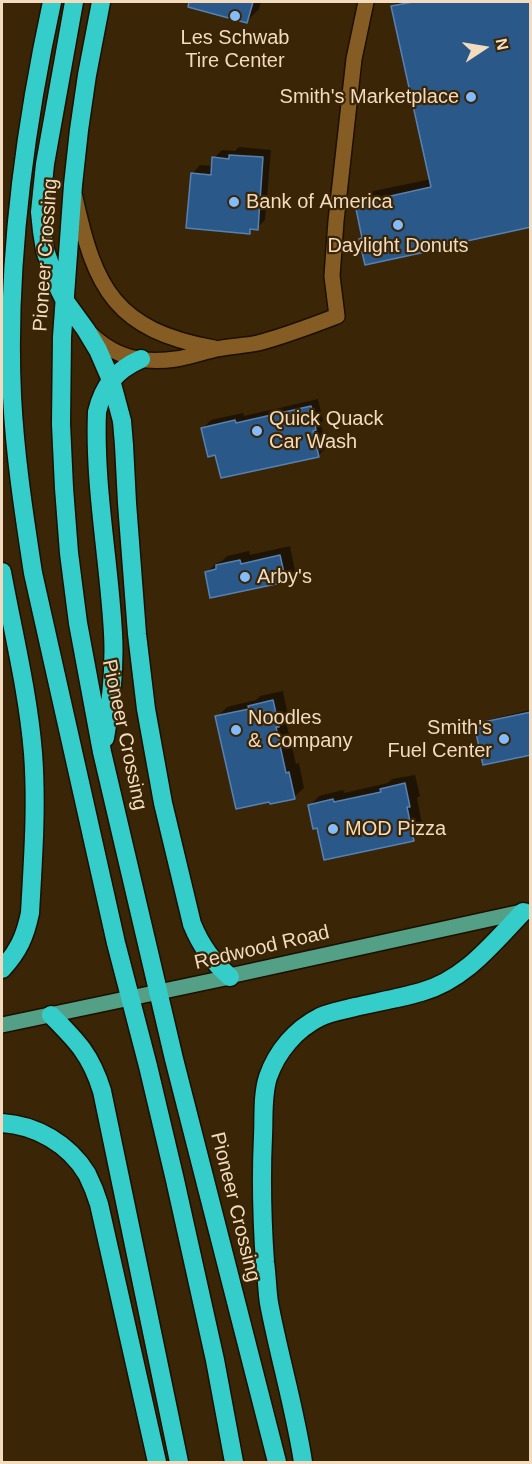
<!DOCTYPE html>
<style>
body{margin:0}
#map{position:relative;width:532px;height:1464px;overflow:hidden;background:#3a2506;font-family:Arial,sans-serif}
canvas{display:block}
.frame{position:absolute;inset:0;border:3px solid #f2dbbf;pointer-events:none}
.north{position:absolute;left:454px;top:18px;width:60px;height:60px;-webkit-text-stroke:4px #3a2506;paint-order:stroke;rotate:78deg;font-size:16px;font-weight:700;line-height:24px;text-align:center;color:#f2dbbf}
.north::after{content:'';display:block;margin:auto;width:21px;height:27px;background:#f2dbbf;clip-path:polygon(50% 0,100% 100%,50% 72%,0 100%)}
</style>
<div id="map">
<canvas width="532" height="1464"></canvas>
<div class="frame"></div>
<div class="north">N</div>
</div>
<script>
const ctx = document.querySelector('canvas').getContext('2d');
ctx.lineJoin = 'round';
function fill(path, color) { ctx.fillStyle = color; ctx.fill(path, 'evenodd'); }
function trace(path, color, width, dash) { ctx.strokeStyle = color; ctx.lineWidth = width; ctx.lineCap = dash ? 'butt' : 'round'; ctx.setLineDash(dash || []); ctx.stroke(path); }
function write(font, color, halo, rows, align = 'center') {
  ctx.font = font + ' Arial,sans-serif'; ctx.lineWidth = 4.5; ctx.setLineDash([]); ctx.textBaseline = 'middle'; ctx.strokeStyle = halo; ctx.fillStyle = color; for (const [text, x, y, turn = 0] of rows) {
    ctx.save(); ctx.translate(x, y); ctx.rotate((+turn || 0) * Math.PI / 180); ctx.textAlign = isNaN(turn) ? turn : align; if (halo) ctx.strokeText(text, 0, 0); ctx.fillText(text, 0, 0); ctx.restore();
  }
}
fill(new Path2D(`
 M198,2H261L259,9L247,21L196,7Z
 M398,2H530V225L447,243L443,247L364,236L357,205L369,192L431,179L393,7Z
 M239,147L271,150L265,220L257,228H254L249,232L192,174L200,165L213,166L214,158L222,150L235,151Z
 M318,399L323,421L321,423L326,448L318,456L216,454L203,428L211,420L243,413L244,416Z
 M290,546L295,571L285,580L207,572L217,563L222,561L227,556L249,551L250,555Z
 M283,691L288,716L285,718L296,764L299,763L304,788L294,797L217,717L227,707L256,700L260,696Z
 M530,710V753L476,725L479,722Z
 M415,775L420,796L417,798L423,829L413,839L318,826L310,806L319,796L343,790L344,793L388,783L392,779Z`), '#0007');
const building = new Path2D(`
 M189,2H253L247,23L188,7Z
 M413,2H531V227L444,246V248L365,265L359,239L362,238L355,204L431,187L391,6Z
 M229,155L263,157L258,230L250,229V234L186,228L191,173L211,175L212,157L229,159Z
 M311,406L316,430L313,431L319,457L221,478L215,455L208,457L201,428L235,420L236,423Z
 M280,555L286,582L210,598L205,572L216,569V565L240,560L241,564Z
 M273,700L279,727H276L286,773L289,772L295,799L270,804L269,802L236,809L215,716L249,709L248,706Z
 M531,712V755L483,765L474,724Z
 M405,783L410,807H407L414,841L324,860L317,828L313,829L308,805L333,799L334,802L381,792L380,789Z`);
fill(building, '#2a5888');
trace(building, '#5682b3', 1.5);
const minor = new Path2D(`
 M75,197C95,290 116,330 214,348
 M91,334C114,357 144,364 176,359C190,357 203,352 217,349C230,346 244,346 258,343C285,336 311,326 337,316L332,276L336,221L354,59L366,2`);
const major = new Path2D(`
 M2,1025L230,977L234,975L526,911`);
const highway = new Path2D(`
 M52,2C24,131 6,264 12,396C15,456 24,514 33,573L116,943L148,1066L175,1180L215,1360L234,1462
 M74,2L45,164L40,212L42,231L45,250L57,285L65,301L86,330L98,350L111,380L122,421L124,445L127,503L137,634L146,709L163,803L192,924C201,946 212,961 230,977
 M101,2L87,75L79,130L73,185L62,337L61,424L64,488L69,553L78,623L102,752L174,1059L277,1462
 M2,572C13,632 28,692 33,753C37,806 33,860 30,913C25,937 18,952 2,969
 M105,738C111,704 115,668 113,633C109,559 94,486 97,412C103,386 116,370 141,359
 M51,1015C77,1041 91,1055 102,1091L179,1462
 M2,1123C36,1125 69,1144 87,1174C92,1184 96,1194 99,1204L157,1462
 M303,1462C295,1409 279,1356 269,1303C267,1290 267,1276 265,1262C262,1220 261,1178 263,1136C264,1117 262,1096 268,1077C277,1051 296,1029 320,1017C331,1012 344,1010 355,1007C377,1002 400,998 421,992C465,980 493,943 523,912`);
trace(minor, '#1c1001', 18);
trace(major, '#1c1001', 18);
trace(highway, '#1c1001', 21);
trace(minor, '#855c23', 15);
trace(major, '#54a087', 15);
trace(highway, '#34cdc9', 18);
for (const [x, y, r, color] of [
 [235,16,6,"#84bcfb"],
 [471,97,6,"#84bcfb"],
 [234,202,6,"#84bcfb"],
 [398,225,6,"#84bcfb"],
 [257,431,6,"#84bcfb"],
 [245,577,6,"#84bcfb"],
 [236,730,6,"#84bcfb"],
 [504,739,6,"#84bcfb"],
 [333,829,6,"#84bcfb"]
]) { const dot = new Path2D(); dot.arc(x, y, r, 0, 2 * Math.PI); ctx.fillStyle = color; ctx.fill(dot); trace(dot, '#3a2506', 2); }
write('20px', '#f2dbbf', '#3a2506', [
 ["Les Schwab",235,38,"center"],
 ["Tire Center",235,61,"center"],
 ["Smith's Marketplace",459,97,"right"],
 ["Bank of America",246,202],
 ["Daylight Donuts",398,246,"center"],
 ["Quick Quack",269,419],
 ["Car Wash",269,442],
 ["Arby's",257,577],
 ["Noodles",248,718],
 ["& Company",248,741],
 ["Smith's",492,728,"right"],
 ["Fuel Center",492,751,"right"],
 ["MOD Pizza",345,829]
], 'left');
write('20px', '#f2dbbf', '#3a2506', [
 ["Pioneer Crossing",46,255,-86],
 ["Pioneer Crossing",124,735,78],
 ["Redwood Road",262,948,-13],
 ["Pioneer Crossing",235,1207,76]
]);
</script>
